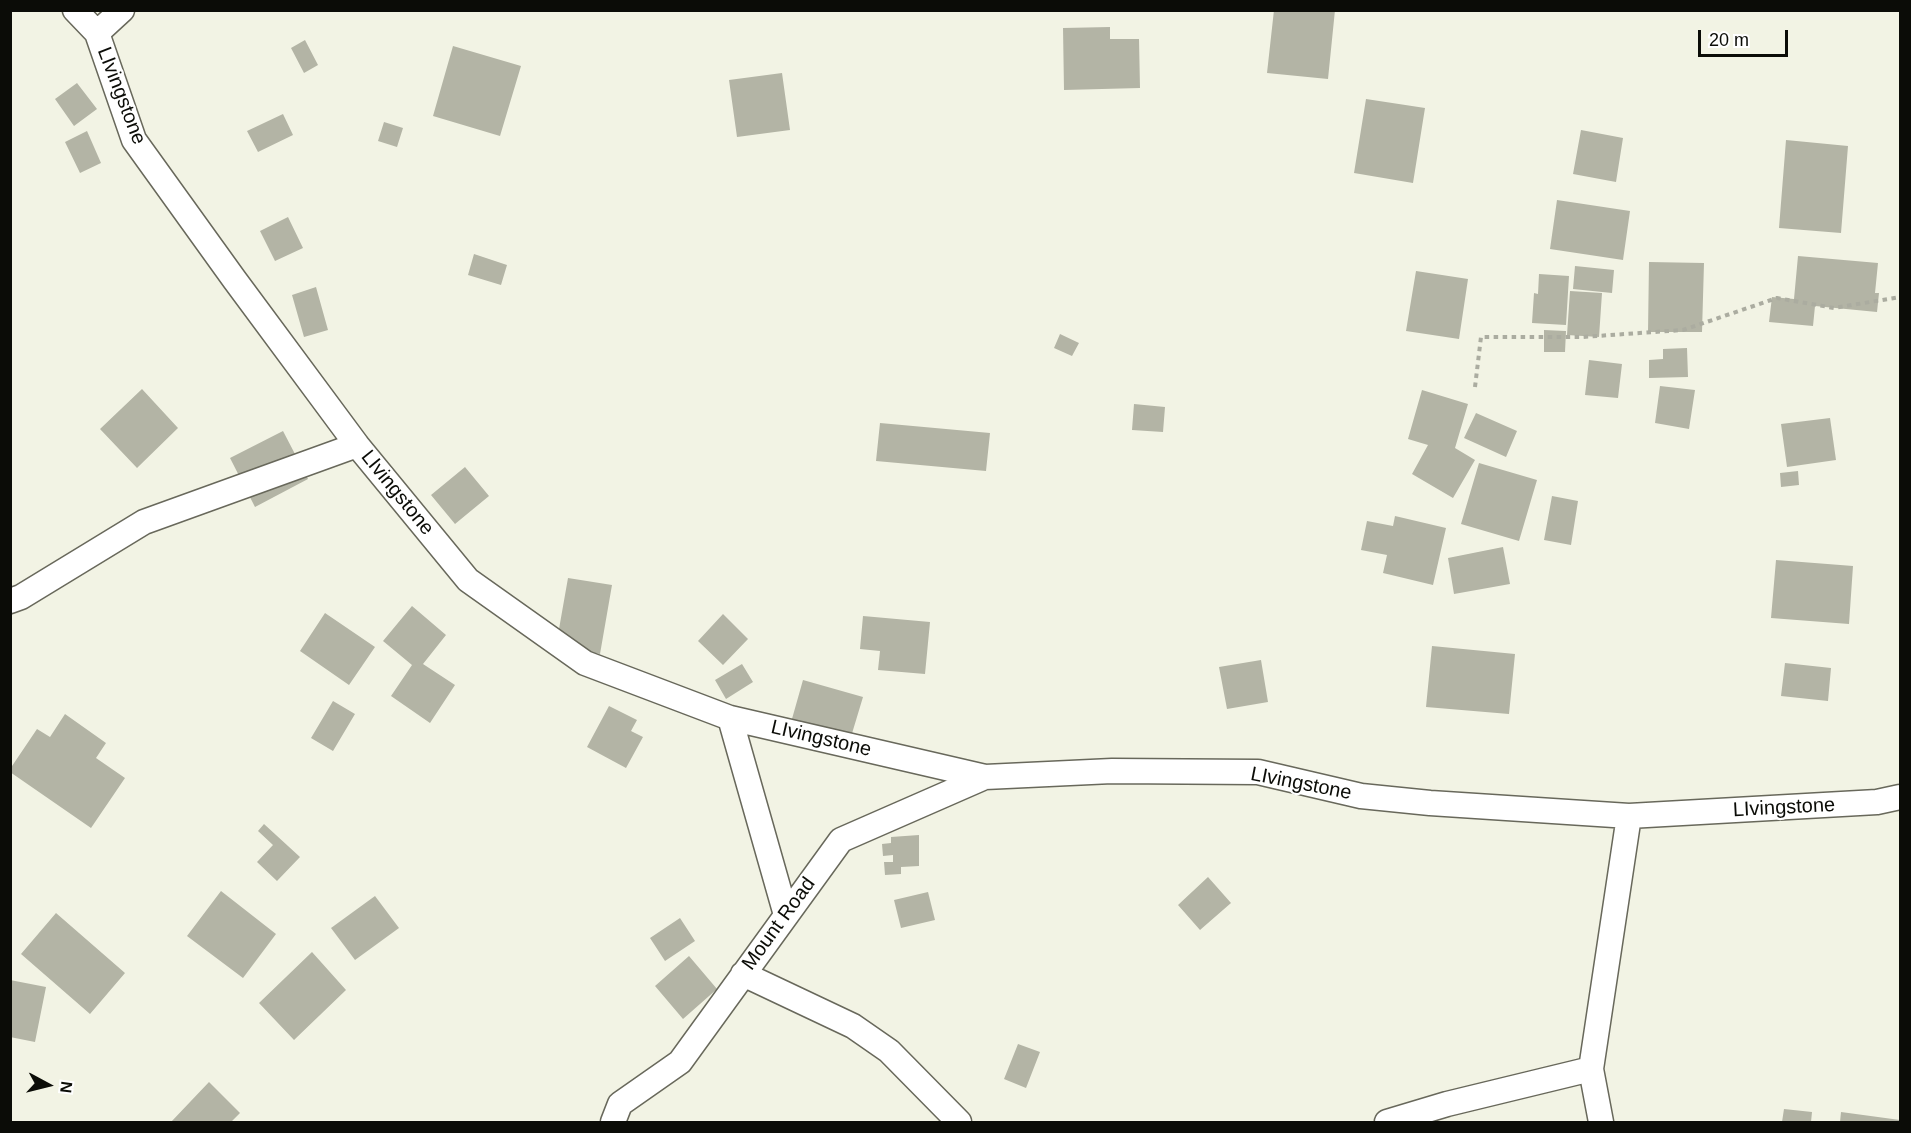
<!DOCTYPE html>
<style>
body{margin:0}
#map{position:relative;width:1911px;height:1133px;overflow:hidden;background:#f2f3e4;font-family:Arial,sans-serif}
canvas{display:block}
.frame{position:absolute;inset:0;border:12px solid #0b0c07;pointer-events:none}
.north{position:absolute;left:18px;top:1055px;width:60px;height:60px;-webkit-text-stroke:4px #fff;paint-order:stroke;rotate:97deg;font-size:16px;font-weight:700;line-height:24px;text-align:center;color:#0b0c07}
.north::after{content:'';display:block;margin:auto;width:21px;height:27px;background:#0b0c07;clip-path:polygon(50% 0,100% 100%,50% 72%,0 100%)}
.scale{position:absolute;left:1698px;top:30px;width:90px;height:27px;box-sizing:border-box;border:3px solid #0b0c07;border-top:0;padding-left:8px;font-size:18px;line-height:21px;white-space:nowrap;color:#0b0c07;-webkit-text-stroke:4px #fff;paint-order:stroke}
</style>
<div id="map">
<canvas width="1911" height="1133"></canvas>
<div class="frame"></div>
<div class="north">N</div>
<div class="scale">20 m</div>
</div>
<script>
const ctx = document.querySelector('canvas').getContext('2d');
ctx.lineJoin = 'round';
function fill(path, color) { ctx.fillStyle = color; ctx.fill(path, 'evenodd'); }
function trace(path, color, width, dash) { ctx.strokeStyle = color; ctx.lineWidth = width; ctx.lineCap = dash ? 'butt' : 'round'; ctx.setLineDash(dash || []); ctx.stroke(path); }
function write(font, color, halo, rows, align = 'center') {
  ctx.font = font + ' Arial,sans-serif'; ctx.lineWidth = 4.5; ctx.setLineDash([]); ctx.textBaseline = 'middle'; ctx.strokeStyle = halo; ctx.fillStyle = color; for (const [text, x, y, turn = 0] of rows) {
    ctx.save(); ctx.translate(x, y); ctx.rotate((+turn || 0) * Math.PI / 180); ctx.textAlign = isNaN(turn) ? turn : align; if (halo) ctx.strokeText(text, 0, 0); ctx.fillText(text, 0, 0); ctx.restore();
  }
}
fill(new Path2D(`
 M1274,10H1335L1328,79L1267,73Z
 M1110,27V39H1139L1140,88L1064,90L1063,28Z
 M305,40L318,65L304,73L291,48Z
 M453,46L521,66L500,136L433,116Z
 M782,73L790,130L737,137L729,80Z
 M77,83L97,109L74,126L55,99Z
 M1366,99L1425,108L1413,183L1354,173Z
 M283,114L293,135L258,152L247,131Z
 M384,122L403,128L397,147L378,141Z
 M1581,130L1623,138L1616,182L1573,174Z
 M87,131L101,163L80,173L65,142Z
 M1786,140L1848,146L1841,233L1779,228Z
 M1557,200L1630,211L1623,260L1550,249Z
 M288,217L303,248L275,261L260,231Z
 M474,254L507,265L501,285L468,275Z
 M1798,256L1878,263L1875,293H1879L1877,312L1815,306L1813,326L1769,322L1772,297L1794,299Z
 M1649,262L1704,263L1702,332H1648Z
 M1575,266L1614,270L1612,293L1573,289Z
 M1416,271L1468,279L1459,339L1406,331Z
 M1539,274L1569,276L1566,325L1532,323L1534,293L1538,294Z
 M316,287L328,330L304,337L292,295Z
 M1570,291L1602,293L1599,337L1567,335Z
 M1544,330L1566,331L1565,352H1544Z
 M1060,334L1079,343L1072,356L1054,348Z
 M1687,348L1688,377L1649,378V360L1663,359V349Z
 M1589,360L1622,364L1618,398L1585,395Z
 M1660,386L1695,390L1689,429L1655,423Z
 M142,389L178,428L137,468L100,429Z
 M1422,390L1468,404L1455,448L1475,460L1453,498L1412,474L1428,445L1408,439Z
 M1134,404L1165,407L1163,432L1132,430Z
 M1476,413L1517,431L1506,457L1464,438Z
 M1830,418L1836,460L1787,467L1781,424Z
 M880,423L990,433L986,471L876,461Z
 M283,431L308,479L255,507L230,458Z
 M1479,463L1537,480L1519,541L1461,524Z
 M465,467L489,496L455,524L431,495Z
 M1798,471L1799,485L1781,487L1780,473Z
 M1552,496L1578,501L1571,545L1544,540Z
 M1395,516L1446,528L1433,585L1383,573L1387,555L1361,550L1367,521L1393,526Z
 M1503,547L1510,584L1454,594L1448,558Z
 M1776,560L1853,566L1849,624L1771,618Z
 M568,578L612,585L600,654L556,646Z
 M412,606L446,635L423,664L455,685L430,723L391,696L412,665L383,641Z
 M325,613L375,647L349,685L300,651Z
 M723,614L748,639L723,665L698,641Z
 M863,616L930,622L925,674L878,670L880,651L860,649Z
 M1432,646L1515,654L1509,714L1426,707Z
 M1261,660L1268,702L1227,709L1219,667Z
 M1785,663L1831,668L1828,701L1781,696Z
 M742,664L753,682L726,699L715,680Z
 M803,680L863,697L847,750L788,733Z
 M333,701L355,714L333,751L311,738Z
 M609,706L637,720L631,731L643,737L626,768L587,747Z
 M65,714L106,743L96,758L125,778L91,828L10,772V769L37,729L50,737Z
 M264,824L300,857L277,881L257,862L273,845L258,831Z
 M919,835V866L901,867V874L885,875L884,862H893V855L883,856L882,844L891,843V837Z
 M1208,877L1231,903L1200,930L1178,905Z
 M221,891L276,934L243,978L187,936Z
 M928,892L935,920L901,928L894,900Z
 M375,896L399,928L355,960L331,928Z
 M56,913L125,973L90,1014L21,954Z
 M680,918L695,941L665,961L650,938Z
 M312,952L346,990L294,1040L259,1003Z
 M689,956L717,989L683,1019L655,986Z
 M10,980L46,987L35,1042L10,1037Z
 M1018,1044L1040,1052L1026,1088L1004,1079Z
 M209,1082L240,1113L231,1122H171Z
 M1784,1109L1812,1112L1811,1122H1782Z
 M1841,1112L1900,1120V1122H1840Z`), '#b3b4a5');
const street = new Path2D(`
 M75,10L97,33L134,140L234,279L357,445L468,580L585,663L730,718L985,777L1112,771L1258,772L1361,796L1430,803L1629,816L1877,802L1900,797
 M97,33L122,10
 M10,601L21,597L144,522L357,445
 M730,718L786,915
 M743,974L853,1026L889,1051L959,1122
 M613,1122L620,1104L680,1062L841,840L985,777
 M1387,1122L1447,1104L1591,1069
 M1601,1122L1591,1069L1629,816`);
trace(street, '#68685b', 27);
trace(new Path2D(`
 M1475,387L1481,337H1582L1683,330L1777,298L1834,308L1900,297`), '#abaca0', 4, [4.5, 4.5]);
trace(street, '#fff', 24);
write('20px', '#0b0c07', '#fff', [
 ["LIvingstone",121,96,69],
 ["LIvingstone",397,493,51],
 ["LIvingstone",821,739,13],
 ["LIvingstone",1301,784,11],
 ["LIvingstone",1784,808,-3],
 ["Mount Road",779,924,-54]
]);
</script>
